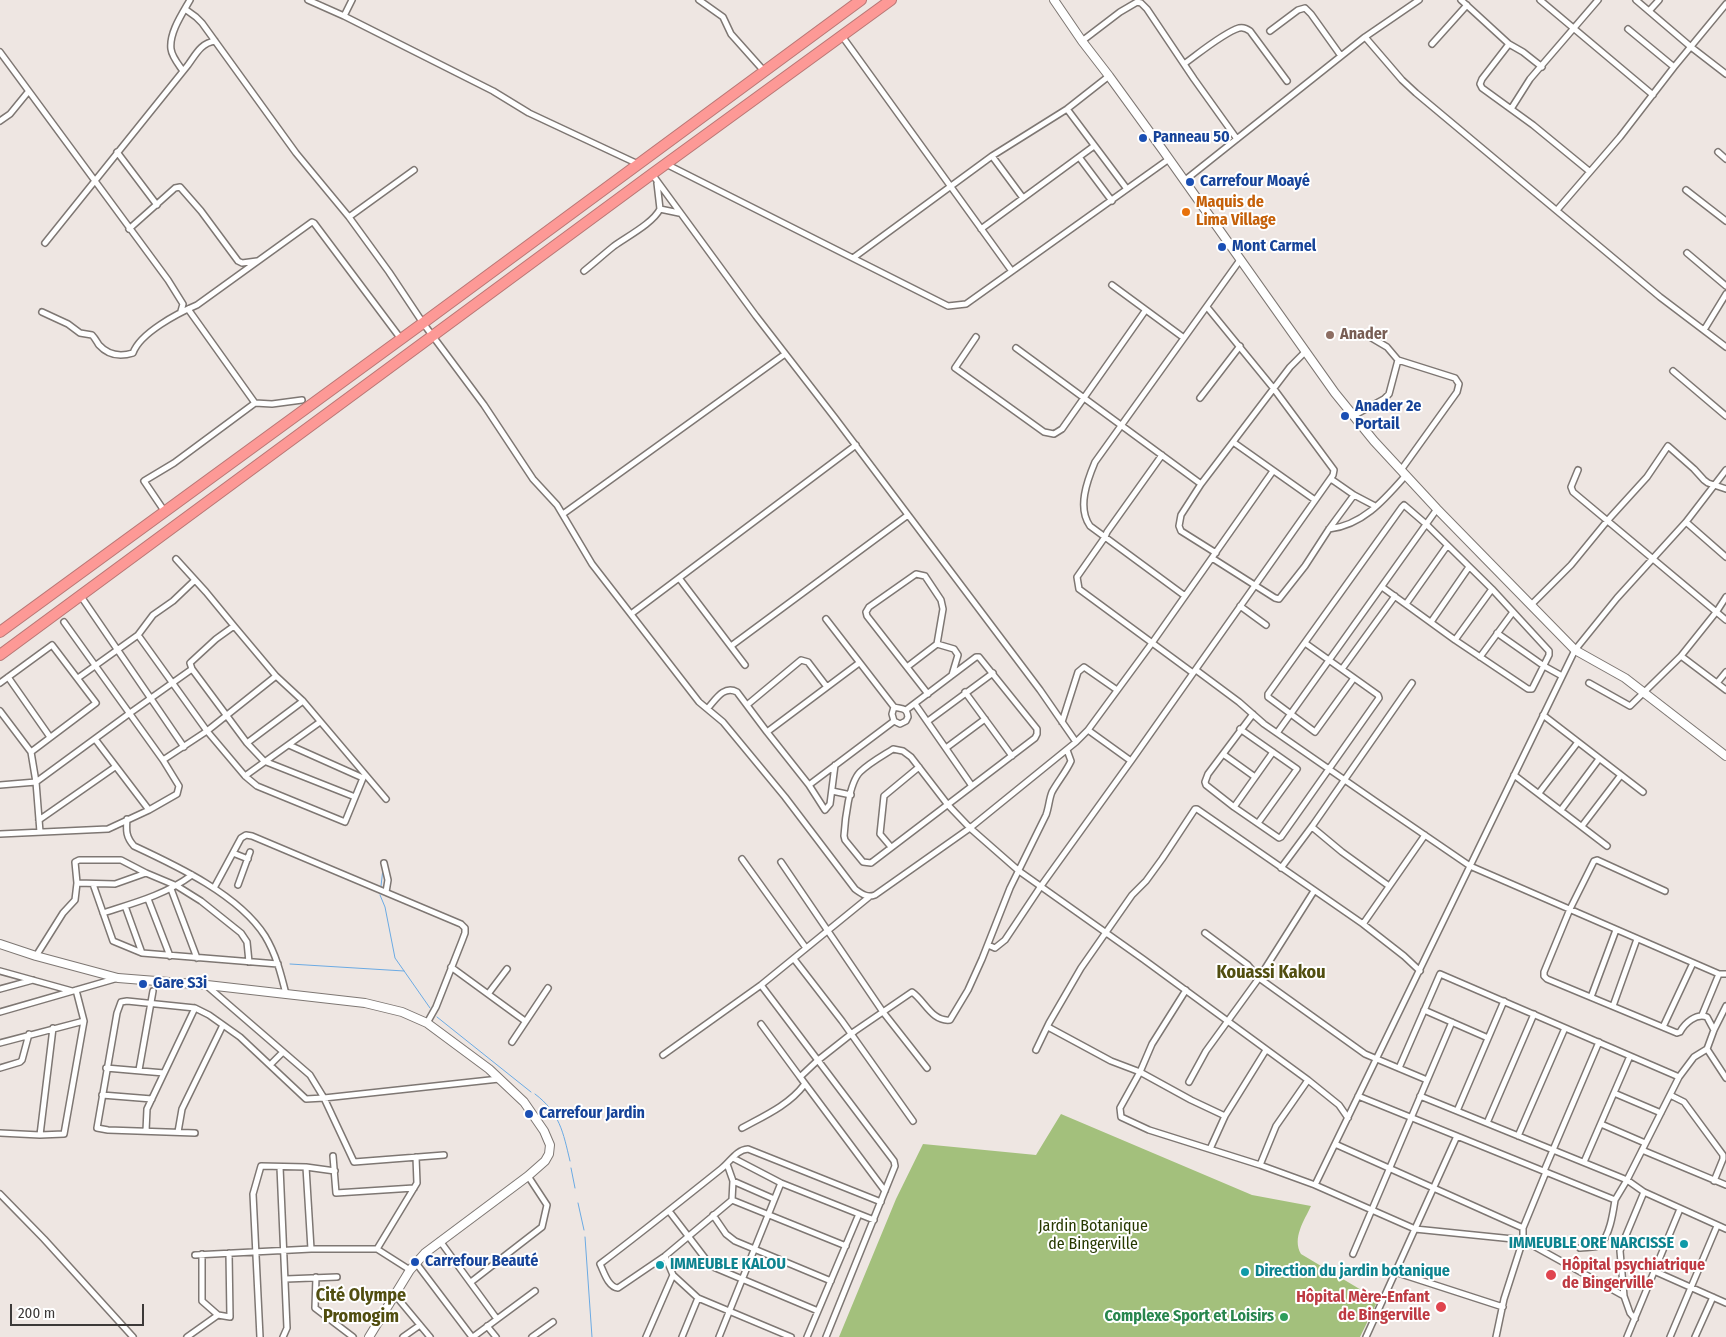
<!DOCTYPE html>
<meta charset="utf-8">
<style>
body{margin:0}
#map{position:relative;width:1726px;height:1337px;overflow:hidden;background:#eee6e2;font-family:"Fira Sans Condensed",sans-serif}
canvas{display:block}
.scale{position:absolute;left:10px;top:1304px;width:134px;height:22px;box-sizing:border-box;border:2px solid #3c3938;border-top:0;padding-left:6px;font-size:15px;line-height:18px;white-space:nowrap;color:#3c3938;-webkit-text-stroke:4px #fff;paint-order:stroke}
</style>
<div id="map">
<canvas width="1726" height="1337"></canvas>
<div class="scale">200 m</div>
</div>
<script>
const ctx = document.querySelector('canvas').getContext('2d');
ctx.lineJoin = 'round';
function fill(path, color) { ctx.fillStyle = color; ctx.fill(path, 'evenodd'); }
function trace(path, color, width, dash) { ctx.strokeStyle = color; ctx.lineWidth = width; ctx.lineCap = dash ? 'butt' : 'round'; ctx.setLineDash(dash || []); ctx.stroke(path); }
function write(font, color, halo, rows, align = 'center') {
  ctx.font = font + ' "Fira Sans Condensed",sans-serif'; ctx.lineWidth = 4; ctx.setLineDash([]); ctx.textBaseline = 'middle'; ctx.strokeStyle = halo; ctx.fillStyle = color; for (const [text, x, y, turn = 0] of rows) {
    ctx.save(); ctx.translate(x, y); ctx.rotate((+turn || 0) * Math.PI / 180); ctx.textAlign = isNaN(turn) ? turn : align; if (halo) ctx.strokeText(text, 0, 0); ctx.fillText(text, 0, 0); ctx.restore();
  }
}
fill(new Path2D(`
 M1061,1114L1252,1195L1311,1206C1304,1221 1292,1238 1301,1254L1378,1300L1360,1337H839L896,1199L923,1144L1036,1155Z`), '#a3c07c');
trace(new Path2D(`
 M381,886L383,869
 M380,895L385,907L395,958L430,1008
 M290,964L404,971
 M437,1017L531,1092
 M535,1094C560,1113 563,1132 570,1161
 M571,1168L575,1188
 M578,1203L584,1230
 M585,1237L592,1337`), '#6baae3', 1);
const street = new Path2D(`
 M308,0L344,16L493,91L529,113L638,164
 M699,0L723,17L731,34L764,71
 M1461,0L1509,44L1482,79L1480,84L1482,88L1533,125L1589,171
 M1540,0L1653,95
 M1636,0L1691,47L1726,74
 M185,9L196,17L202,23L296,153L349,217L389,272L423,323L484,405L533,479L557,505L592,564L699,702L723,722L785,797L855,889C862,894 867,898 875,895L970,828L1076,742L1088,730L1152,643L1273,471
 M1649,11L1659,0
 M344,16L352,0
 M1628,29L1674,67
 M1270,31L1298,10L1305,8L1311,14L1341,56
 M842,36L1011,270
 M1365,37L1402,80L1416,93L1660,297L1726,347
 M1082,41L1120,12L1137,2L1141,3L1147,9L1194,79L1237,139
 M1432,44L1467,5
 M1509,44L1523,52L1542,67
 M0,52L168,280L183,304L181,311
 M1184,64C1198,54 1223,33 1239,28C1243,27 1246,28 1250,31L1287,81
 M183,71C179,65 172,57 171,49C169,33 182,14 190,0
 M1067,109L1127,189
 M1511,109L1530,79L1598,0
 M0,121L10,114L28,92
 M117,152L157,205
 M1718,152L1726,159
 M992,156L1023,198
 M1079,157L1112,201
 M666,164L948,306L966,304L1169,159
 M652,174L756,316L835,418L1040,690L1076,742
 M1184,181L1365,37L1419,0
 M1686,190L1726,221
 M660,209L679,213
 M1557,210L1620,137L1674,67L1726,4
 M349,217L414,170
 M129,229L175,188L180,187L201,211L238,261L242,263L257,261
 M981,229L1094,146
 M45,243L188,65C196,54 201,43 215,41
 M1687,253L1726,286
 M853,258L992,156L1067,109L1109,76
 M584,271C594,263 604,254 614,246C628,236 653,223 660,209L657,183
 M1112,285L1184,338
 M188,309L255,403
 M42,312L68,324L80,333L92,335C95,338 97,342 99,345C108,355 120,357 133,353C140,333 178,313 197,305L312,222L314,223L401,339
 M1704,330L1726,294
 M1365,334L1387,347L1398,360L1455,378L1459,384L1457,392L1401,470
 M976,337L955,368L1044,432L1054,434L1062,429L1145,311
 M1016,348L1201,484
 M1673,371L1726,416
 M1200,398L1240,346
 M1353,416L1384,399L1389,394L1398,360
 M1233,442L1315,500
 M1162,455L1107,532L1105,537L1077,577L1079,589L1193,673
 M1578,470L1571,487L1573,492L1726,620
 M1331,479L1354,495L1375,506
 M165,512L144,481L174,463L255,403L272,404L302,400
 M563,514L785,354
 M1686,522L1726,557
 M1329,529C1363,525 1384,500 1406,475
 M1216,553L1181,531L1179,526L1181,515L1201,484L1290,367L1306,351
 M1212,558L1275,598L1279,599L1305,566L1329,529L1354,495
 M176,559L206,592L234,626
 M679,578L745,665
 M80,595L184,747
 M1185,596L1090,526C1077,508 1087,481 1095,462L1240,260
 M1406,604L1447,546
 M1531,605L1571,565L1607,521L1647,477L1668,446L1694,469L1704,480L1708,483L1726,489
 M1240,606L1266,625
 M631,614L856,445
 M826,619L894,707
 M1431,622L1469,567
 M1497,633L1544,666L1562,676
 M138,635L207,731L245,776L257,786L345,822L363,778L289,745
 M1455,640L1492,589
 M937,644L954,649L958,655L952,675
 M731,646L908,515
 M1681,656L1726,690
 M1480,657L1513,612
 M907,667L937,644L943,609L941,600L925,576L916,574L869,607L866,612L867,616L928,694
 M1342,669L1395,596
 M1196,670L1239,702L1264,724L1375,801L1470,866L1719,974H1726
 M8,677L50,737
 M78,678L138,635L153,615L173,601L195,580
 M1354,678L1315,732L1268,697V694L1402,507L1404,505L1426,524L1492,589L1549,651V655L1532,689H1528L1455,640L1382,587
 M0,683L52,645L96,703L31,752
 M1589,683L1630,706L1681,656L1717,611L1726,597
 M1717,683L1726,672
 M965,692L1012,756
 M915,704L972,786
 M747,705L801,660L808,662L827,687
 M894,707C901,709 907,707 908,717L906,721L900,724L894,721L892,714Z
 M708,708C716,699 724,685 737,692L767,732L859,663
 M906,710L976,657H979L1037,729V734L1035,738L871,863L863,862L845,840L844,836C845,820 849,783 860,772C869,763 882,756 893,749L903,751L911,757L948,805L970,828L1019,871L1143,959L1308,1080L1339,1105L1348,1118
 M0,711L31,752L36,782L40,832
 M1253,714L1208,774L1205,782L1206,785L1234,807L1279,838L1281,837L1379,698L1378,695L1305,643
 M1543,715L1643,792
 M928,721L993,673
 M1062,722L1078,672L1084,667L1117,690
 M1240,729L1297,769L1258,823
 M1088,730L1131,761L1333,475L1334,470L1274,389L1207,307
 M767,732L809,785L825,810L830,804L835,765
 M1277,733L1437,509
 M95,739L149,810
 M247,743L303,701
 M946,748L985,719
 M1223,754L1255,777
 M163,760L207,731L276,676
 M1514,775L1607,846
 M245,776L320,722
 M0,785L36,782L130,713L192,669
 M809,785L894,721
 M832,791L851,795
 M1539,793L1578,742
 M355,797L264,761L247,743L192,669L190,663L191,662L216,639L234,626L276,676L303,701L386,799
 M1234,807L1273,752
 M1561,810L1599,759
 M127,819C126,831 126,837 134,846C177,866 239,895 265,936C276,954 281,974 286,994
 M39,820L115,767
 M1582,826L1621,775
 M1312,827L1342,852L1389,886
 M0,834L108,829L149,810L177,794L179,786L163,760L64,622
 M891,847L880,834L884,796L919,767
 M233,853L248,859
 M742,859L806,948
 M781,862L883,1012L927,1068
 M384,863L388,880L386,892
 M1281,868L1313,825L1412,683
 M146,873L121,860H79L75,862L77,883L115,884L146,873L177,886L201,901L241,933L247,942L249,962
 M93,884L113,941L142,953L278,964
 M238,885L250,852
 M214,888L241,838L246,835L252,836L461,924L465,928V933L462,941L436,1007L427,1023
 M171,889L197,958
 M1665,891L1597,860L1594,861L1570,909L1544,972V976L1547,979L1677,1033L1680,1032C1685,1023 1696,1013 1707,1017L1714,1030
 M148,899L170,956
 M125,906L142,953
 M103,913C134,903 165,895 192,875
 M1363,924L1425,835
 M1205,933L1248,965L1259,978L1365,1054L1427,1080
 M988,945L995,948L1005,940L1041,886L1131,761
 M36,956L63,913L75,900L77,883
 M794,959L842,1021L913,1121
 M451,967L525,1021
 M0,971L72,991
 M761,985L894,1161L895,1166L826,1337
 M207,986L310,1075L324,1098L354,1162L444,1155
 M0,989L33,980
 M488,994L507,969
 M1591,997L1616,930
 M1613,1006L1637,939
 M1424,1010L1488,1038
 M0,1012L118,978
 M1702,1015L1719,974
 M761,1024L800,1077L817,1061L855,1031L912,992C925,1001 932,1022 950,1020L968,990L982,959L1010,888L1046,815C1049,807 1049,799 1052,792C1058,781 1066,772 1071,761L1067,750
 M1048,1027L1111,1061L1140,1072L1152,1044L1186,990
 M1663,1027L1693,963
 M512,1042L548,988
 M0,1043L84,1021
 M1707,1049L1726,1078
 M1036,1050L1049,1023L1081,968L1132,895L1146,881L1162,859L1195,809H1197L1363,924L1404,956L1420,971
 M663,1055L761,985L869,897
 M270,1065L283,1052
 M0,1068L20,1062L22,1060L29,1034
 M106,1068L164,1073
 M1399,1068L1440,974L1679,1077
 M139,1070L153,991
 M800,1077L885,1191
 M1189,1082L1206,1051L1259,978L1314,891
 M1614,1093L1661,1113
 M102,1095L152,1099
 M1670,1095L1684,1102L1723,1155V1159L1714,1181
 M1358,1096L1615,1200L1627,1180L1679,1077L1694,1057L1707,1049L1714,1030L1726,1006
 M1420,1096L1627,1180L1644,1192L1726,1229
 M1457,1111L1504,1001
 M1225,1116L1266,1050
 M1487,1123L1534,1014
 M1601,1124L1645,1143
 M742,1128C764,1116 789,1105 804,1085
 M146,1131L147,1109L195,1008
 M178,1132L182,1109L223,1025
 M0,1133L40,1135L64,1134L84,1021L76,990
 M195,1133L108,1130L97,1128L117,1013L121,1002L127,1001L195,1008L209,1015L240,1037L306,1099L324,1098L499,1079
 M40,1135L53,1028
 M1518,1136L1565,1028
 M1335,1144L1523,1228V1240L1504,1299L1496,1337
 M1210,1149L1225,1116L1191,1100L1140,1072L1120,1108L1121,1117L1149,1130L1260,1165L1315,1185L1415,1229L1523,1240L1624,1296L1630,1313L1635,1319
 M1642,1150L1726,1185
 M333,1156L336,1193L414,1188
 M733,1158L781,1183L874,1220
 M1584,1162L1630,1056
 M727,1164L733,1181L732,1200
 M1260,1165L1276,1126L1308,1080
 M280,1167L287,1328L283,1337
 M306,1167L311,1249
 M1544,1171L1599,1042
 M733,1181L774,1199
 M1315,1185L1575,650L1617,598L1686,522L1726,470
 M0,1194L44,1239L133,1337
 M732,1200L665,1256L618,1288C608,1287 604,1272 600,1264C641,1233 681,1201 721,1169C731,1161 736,1150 748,1149L881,1202
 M732,1200L846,1246
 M669,1211L711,1266L818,1311
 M713,1215L726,1234L735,1241L831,1281
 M1523,1228L1546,1172
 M440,1241L497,1319
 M1580,1248C1586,1247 1596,1248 1600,1245C1610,1235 1613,1213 1615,1200
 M377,1249L417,1183L416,1157
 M202,1254V1301L218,1315L230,1317L229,1253
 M1353,1254L1452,1022
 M195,1255L311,1249H377L410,1270
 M665,1256L673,1275L698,1298L791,1337
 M416,1263L472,1337
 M1654,1271L1726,1303
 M1395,1272L1503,1307
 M316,1277L315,1308L353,1337
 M286,1279L337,1277
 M471,1282L542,1227L547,1205L528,1176
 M395,1295L430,1337
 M1624,1296L1620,1251L1624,1240L1644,1192
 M487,1326L496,1337
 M187,1337L218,1315
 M260,1337L253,1194L261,1166L306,1167L335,1171
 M403,1337L420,1325
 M473,1337L535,1291
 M532,1337L553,1322
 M646,1337L673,1275
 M682,1337L698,1298
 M719,1337L781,1183
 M807,1337L859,1214
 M1366,1337L1457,1136
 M1627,1337L1680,1209
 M1670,1337L1717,1226
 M1695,1337L1713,1297`);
const secondary = new Path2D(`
 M1054,0L1082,41L1109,76L1162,149L1335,393L1374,441L1437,509L1575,650L1625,678L1726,756
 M0,944L36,956L118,978L207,985L365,1003L402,1012L427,1023L489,1069L524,1102L544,1131L550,1145L549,1154L545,1161L528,1176L425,1253L410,1270L369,1337`);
const highway = new Path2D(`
 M0,632L423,323L861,0
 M0,655L652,174L891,0`);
trace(street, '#7e7773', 8);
trace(secondary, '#7e7773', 10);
trace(highway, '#b97775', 12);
trace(street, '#fff', 5);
trace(secondary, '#fff', 8);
trace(highway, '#fd9996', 10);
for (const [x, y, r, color] of [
 [1143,138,5,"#1a4fb4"],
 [1190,182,5,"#1a4fb4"],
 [1186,212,5,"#e8710a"],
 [1222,247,5,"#1a4fb4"],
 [1330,335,5,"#8d6e63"],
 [1345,416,5,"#1a4fb4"],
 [143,984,5,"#1a4fb4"],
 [529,1114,5,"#1a4fb4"],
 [1684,1244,5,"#0f9aa8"],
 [415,1262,5,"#1a4fb4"],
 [660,1265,5,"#0f9aa8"],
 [1245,1272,5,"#0f9aa8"],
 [1551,1275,6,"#e0444e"],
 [1441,1307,6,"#e0444e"],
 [1284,1317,5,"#2e9e5b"]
]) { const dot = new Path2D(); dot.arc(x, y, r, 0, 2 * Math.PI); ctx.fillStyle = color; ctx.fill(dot); trace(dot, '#fff', 2); }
write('bold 16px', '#164399', '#fff', [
 ["Panneau 50",1153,138],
 ["Carrefour Moayé",1200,182],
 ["Mont Carmel",1232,247],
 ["Anader 2e",1355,407],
 ["Portail",1355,425],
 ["Gare S3i",153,984],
 ["Carrefour Jardin",539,1114],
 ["Carrefour Beauté",425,1262]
], 'left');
write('bold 16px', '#c56008', '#fff', [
 ["Maquis de",1196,203],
 ["Lima Village",1196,221]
], 'left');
write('bold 16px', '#785e54', '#fff', [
 ["Anader",1340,335]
], 'left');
write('16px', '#273900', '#fff', [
 ["Jardin Botanique",1093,1227],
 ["de Bingerville",1093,1245]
]);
write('bold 16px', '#0d838f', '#fff', [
 ["IMMEUBLE ORE NARCISSE",1674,1244,"right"],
 ["IMMEUBLE KALOU",670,1265],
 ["Direction du jardin botanique",1255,1272]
], 'left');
write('bold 16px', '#be3a42', '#fff', [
 ["Hôpital psychiatrique",1562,1266],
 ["de Bingerville",1562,1284],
 ["Hôpital Mère-Enfant",1430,1298,"right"],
 ["de Bingerville",1430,1316,"right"]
], 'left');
write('bold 16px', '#27864d', '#fff', [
 ["Complexe Sport et Loisirs",1274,1317]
], 'right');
write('bold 18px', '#514e10', '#fff', [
 ["Kouassi Kakou",1271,973],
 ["Cité Olympe",361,1296],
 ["Promogim",361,1317]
]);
</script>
